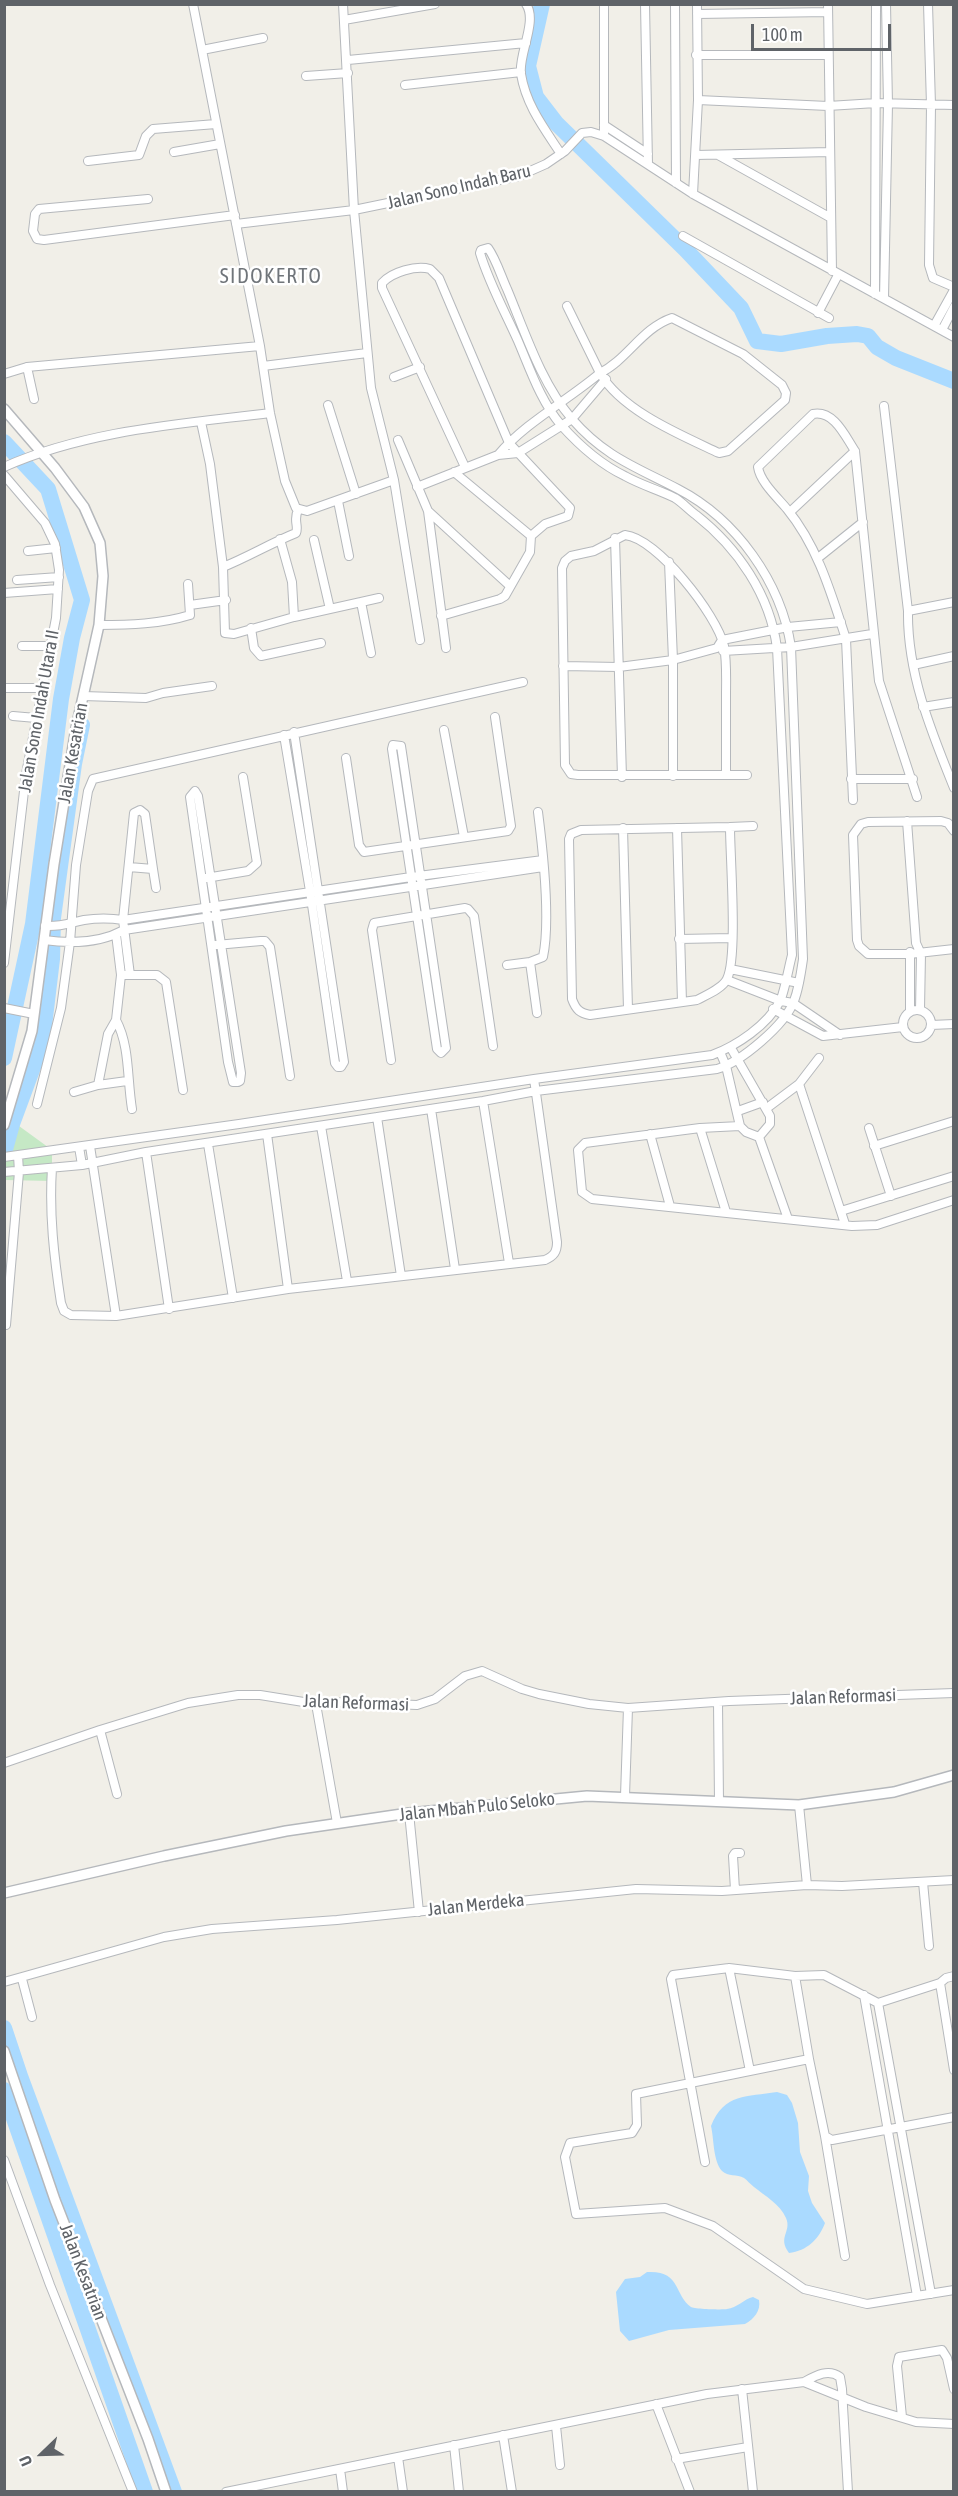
<!DOCTYPE html>
<style>
body{margin:0}
#map{position:relative;width:958px;height:2496px;overflow:hidden;background:#f1efe8;font-family:"Asap Condensed",sans-serif}
canvas{display:block}
.frame{position:absolute;inset:0;border:6px solid #5f6368;pointer-events:none}
.north{position:absolute;left:12px;top:2424px;width:60px;height:60px;-webkit-text-stroke:4px #fff;paint-order:stroke;rotate:247deg;font-size:16px;font-weight:700;line-height:24px;text-align:center;color:#5f6368}
.north::after{content:'';display:block;margin:auto;width:21px;height:27px;background:#5f6368;clip-path:polygon(50% 0,100% 100%,50% 72%,0 100%)}
.scale{position:absolute;left:751px;top:24px;width:140px;height:27px;box-sizing:border-box;border:3px solid #5f6368;border-top:0;padding-left:8px;font-size:18px;line-height:21px;white-space:nowrap;color:#5f6368;-webkit-text-stroke:4px #fff;paint-order:stroke}
</style>
<div id="map">
<canvas width="958" height="2496"></canvas>
<div class="frame"></div>
<div class="north">U</div>
<div class="scale">100 m</div>
</div>
<script>
const ctx = document.querySelector('canvas').getContext('2d');
ctx.lineJoin = 'round';
function fill(path, color) { ctx.fillStyle = color; ctx.fill(path, 'evenodd'); }
function trace(path, color, width, dash) { ctx.strokeStyle = color; ctx.lineWidth = width; ctx.lineCap = dash ? 'butt' : 'round'; ctx.setLineDash(dash || []); ctx.stroke(path); }
function write(font, color, halo, rows, align = 'center') {
  ctx.font = font + ' "Asap Condensed",sans-serif'; ctx.lineWidth = 5; ctx.setLineDash([]); ctx.textBaseline = 'middle'; ctx.strokeStyle = halo; ctx.fillStyle = color; for (const [text, x, y, turn = 0] of rows) {
    ctx.save(); ctx.translate(x, y); ctx.rotate((+turn || 0) * Math.PI / 180); ctx.textAlign = isNaN(turn) ? turn : align; if (halo) ctx.strokeText(text, 0, 0); ctx.fillText(text, 0, 0); ctx.restore();
  }
}
fill(new Path2D(`
 M8,1118L52,1150V1181L5,1180L4,1129Z`), '#c5e8c5');
fill(new Path2D(`
 M777,2092L787,2095L792,2103L798,2123L800,2152L809,2176L808,2191L812,2203L825,2223C819,2239 807,2251 789,2253C777,2237 792,2232 786,2218C780,2204 765,2196 754,2187C750,2184 747,2180 744,2178C737,2174 728,2177 722,2171C713,2161 714,2139 711,2126C724,2093 747,2097 777,2092Z
 M647,2272C681,2270 674,2295 691,2307C694,2309 723,2310 727,2309C737,2308 744,2299 753,2297L759,2300C761,2311 754,2319 745,2324L669,2330L629,2341L620,2331L616,2292L625,2279L640,2277Z`), '#aadaff');
trace(new Path2D(`
 M542,4L528,66L536,97L556,123L685,249L741,308L757,341L781,344L827,336L857,334L868,336L877,347L896,358L954,381
 M4,442L48,489L82,600L72,638L61,699L33,924L4,1058
 M4,1153L12,1124L42,1043L52,959L53,918L74,764L82,725
 M4,2028L20,2076L174,2492
 M4,2090L145,2492`), '#aadaff', 16);
const minor = new Path2D(`
 M193,4L260,346L270,413L285,481L296,508L307,511L394,480
 M343,4L354,210L371,388L394,480L420,640
 M526,4C538,21 518,55 521,74C526,105 544,128 561,154
 M604,4V136
 M645,4L648,164
 M675,4L676,183
 M828,4L832,271
 M928,4L931,105L929,265L933,278L954,287
 M697,14L828,12
 M344,20L435,4
 M202,50L263,38
 M696,55H828
 M348,60L526,43
 M306,76L348,73
 M405,85L521,72
 M698,100L828,106L876,103L954,105
 M604,125L648,154
 M174,152L220,144
 M696,155L830,152
 M718,155L831,218
 M88,161L139,155L146,136L153,129L216,124
 M693,194L698,100L697,4
 M148,199L39,209L35,214L33,231L37,239L44,240L235,215
 M236,224L354,210L519,176L546,164L565,151L582,133L591,132L604,136L693,194L954,337
 M683,236L829,318
 M875,294L876,4
 M884,298L888,104L886,4
 M818,313L838,275
 M934,326L954,290
 M942,330L954,307
 M263,366L367,353
 M27,367L34,399
 M4,374L27,367L260,346
 M394,377L420,367
 M328,405L356,494
 M884,406L908,611
 M201,422L210,464L223,567L225,633L234,634L294,617L379,598
 M398,440L428,511L446,648
 M498,455C526,422 567,401 600,373C627,360 642,328 672,318L743,354L782,385L786,393L785,400L728,451L719,453C681,435 622,411 600,373L567,306
 M4,467C87,430 181,424 270,413
 M454,472L531,536
 M4,475L45,523L55,544L59,570L56,618L26,774L4,963
 M417,487L498,455L518,453L572,419L606,379
 M338,501L349,556
 M428,511L510,586
 M790,512L855,451
 M625,535C657,538 717,615 724,646C727,662 726,680 726,696C726,723 726,749 726,775H578L571,774L565,765L562,568L565,561L571,556L594,551Z
 M615,538L622,777
 M280,539L292,582L294,617
 M314,540L330,609
 M28,551L56,548
 M818,558L863,522
 M669,562L673,660V776
 M223,567C248,557 271,543 296,533C299,526 293,520 298,510
 M17,580L59,577
 M4,593L58,589
 M361,602L371,653
 M954,602L908,611C907,673 931,731 954,788
 M190,605L226,600
 M441,616L500,599L505,596L530,552L531,536L545,524L568,516L570,508L509,443L439,278L430,269C416,265 392,272 382,283V288L465,467
 M99,625C129,625 161,624 190,615L188,584
 M251,628L254,648L261,656L321,643
 M22,646H50
 M723,651L791,647L872,634
 M913,665L954,656
 M563,666L619,667L673,660L717,648L722,640L788,627L841,622
 M4,688H42
 M83,696L146,698L163,693L212,686
 M923,707L954,702
 M13,716L36,718
 M444,730L464,837
 M284,735L310,891L335,1063L338,1067H341L344,1062L294,732
 M393,745L401,746L446,1048L441,1053L437,1049L392,749Z
 M346,758L359,845L364,852L508,831L511,826L495,717
 M726,775H747
 M851,779H913
 M195,791L198,796L241,1073L240,1081L238,1082H233L228,1062L190,797Z
 M853,800L846,639C831,593 818,547 787,509C778,498 760,482 758,467L813,414C834,410 845,436 855,451L879,681L917,797
 M907,821L916,943L921,954L920,1010
 M730,827C730,857 738,957 727,979C722,989 706,995 697,1000L590,1015C580,1013 576,1010 572,999L569,839L571,834L581,830Z
 M730,827L753,826
 M623,828L628,1009
 M677,828L682,1002
 M954,831L948,823L941,821L868,822L861,824L853,835L857,940L859,946L868,954H909L954,949
 M129,867L153,869L145,814L140,810L134,813L123,920L130,975
 M153,869L156,888
 M206,878L248,871L257,863L243,777
 M45,926C62,927 69,923 84,920C97,918 110,918 123,920L411,877L543,860
 M679,939L732,938
 M44,940C71,944 100,943 124,930L543,867
 M216,945L261,941H265L270,947L290,1076
 M507,965L530,962
 M730,969L799,983
 M121,975H157L166,982L183,1090
 M727,980L781,1001L793,1003L840,1035
 M4,1008L34,1014
 M773,1009L823,1036L903,1027
 M903 1024a14 14 0 1 1 28 0a14 14 0 1 1-28 0Z
 M910,1011V952
 M537,1013L530,962L543,957C551,919 543,851 538,812
 M116,1020C130,1046 127,1079 132,1109
 M931,1025L954,1024
 M720,1052L726,1066L740,1126L746,1132L759,1137L770,1124V1116L731,1048
 M391,1060L372,930L374,923L465,908L468,909L474,916L493,1046
 M799,1084L845,1224
 M98,1085L108,1034L116,1020L121,975L116,934
 M74,1092L98,1085L127,1081
 M483,1101L509,1263
 M37,1104L61,1008L70,942L76,865L88,791L93,779L523,682
 M767,1108L799,1084L819,1058
 M431,1109L455,1269
 M738,1111L763,1102
 M377,1117L401,1276
 M321,1126L347,1281
 M740,1126L700,1128L585,1143L578,1150L582,1192L592,1199L852,1226L877,1225L954,1200
 M700,1128L726,1212
 M869,1128L891,1196
 M267,1134L288,1289
 M650,1134L670,1206
 M759,1137L788,1219
 M208,1144L233,1298
 M90,1146L116,1316
 M874,1146L954,1121
 M79,1147L82,1165
 M146,1152L169,1309
 M4,1157L239,1124L534,1079L712,1055C736,1046 768,1025 780,1001C784,994 789,966 792,955L777,648C770,595 738,548 696,515C689,510 683,503 675,498C659,490 641,485 625,476C602,465 578,444 561,425C541,402 530,369 518,341C505,312 489,283 480,253L481,250L488,248C496,259 501,276 507,289C525,332 541,383 572,419C605,457 636,467 678,489C736,519 781,582 791,647L803,959C801,973 799,988 794,1001C785,1025 741,1062 717,1069L536,1091L483,1101L146,1152L82,1165L4,1172
 M52,1168C49,1214 54,1257 61,1303L64,1311L71,1315L116,1316L288,1289L545,1260C554,1256 557,1252 557,1242L534,1079
 M841,1211L954,1176
 M6,1325L19,1172L18,1155
 M718,1702L719,1802
 M316,1704L337,1823
 M100,1730L117,1794
 M4,1763L100,1730L188,1703L238,1695H260L316,1704L345,1702L417,1705L435,1699L465,1676L482,1671L522,1689L539,1694L589,1704L628,1708L729,1701L954,1693
 M625,1796L628,1708
 M799,1805L807,1885
 M409,1813L419,1912
 M923,1882L929,1946
 M735,1890L733,1856L735,1853H740
 M729,1968L750,2071
 M954,1976L946,1978L940,1983L954,2070
 M22,1979L32,2017
 M4,1982L164,1937L212,1929L337,1920L636,1889L722,1891L807,1885L842,1886L954,1880
 M864,1995L917,2296
 M878,2003L940,1983
 M809,2059L795,1976L824,1975L878,2003L931,2294
 M954,2117L832,2140L825,2136L809,2059L636,2094L637,2125L632,2133L570,2143L565,2157L576,2214L665,2208L713,2226L804,2289L867,2304L954,2290
 M825,2136L845,2256
 M4,2160L50,2285L133,2492
 M705,2162L671,1979L673,1975L729,1968L795,1976
 M804,2382C815,2376 828,2368 840,2377L842,2389L848,2492
 M742,2389L753,2492
 M656,2404L690,2492
 M902,2417L897,2366L899,2357L942,2350L947,2358L954,2389
 M556,2426L560,2465
 M503,2435L512,2492
 M454,2445L459,2492
 M398,2457L403,2492
 M676,2459L748,2447
 M340,2469L343,2492
 M226,2492L707,2394L804,2382L866,2407L916,2422L954,2424`);
const tertiary = new Path2D(`
 M4,409L55,468L84,507L100,543L103,576L99,625L76,728L54,864L32,1031L4,1125
 M4,1893L164,1856L286,1831L409,1813L587,1796L799,1805L894,1792L954,1775
 M4,2051L55,2200L148,2439L166,2492`);
trace(minor, '#b5b8bc', 10);
trace(tertiary, '#b5b8bc', 12);
trace(minor, '#fff', 8);
trace(tertiary, '#fff', 9);
write('18px', '#5f6368', '#fff', [
 ["Jalan Sono Indah Baru",459,187,-13],
 ["Jalan Sono Indah Utara II",39,711,-80],
 ["Jalan Kesatrian",73,753,-80],
 ["Jalan Reformasi",843,1697,-2],
 ["Jalan Reformasi",356,1703,2],
 ["Jalan Mbah Pulo Seloko",477,1807,-6],
 ["Jalan Merdeka",476,1905,-6],
 ["Jalan Kesatrian",83,2272,69]
]);
ctx.letterSpacing = '1.5px';
write('21px', '#70757a', '#fff', [
 ["SIDOKERTO",271,276]
]);
ctx.letterSpacing = '0px';
</script>
